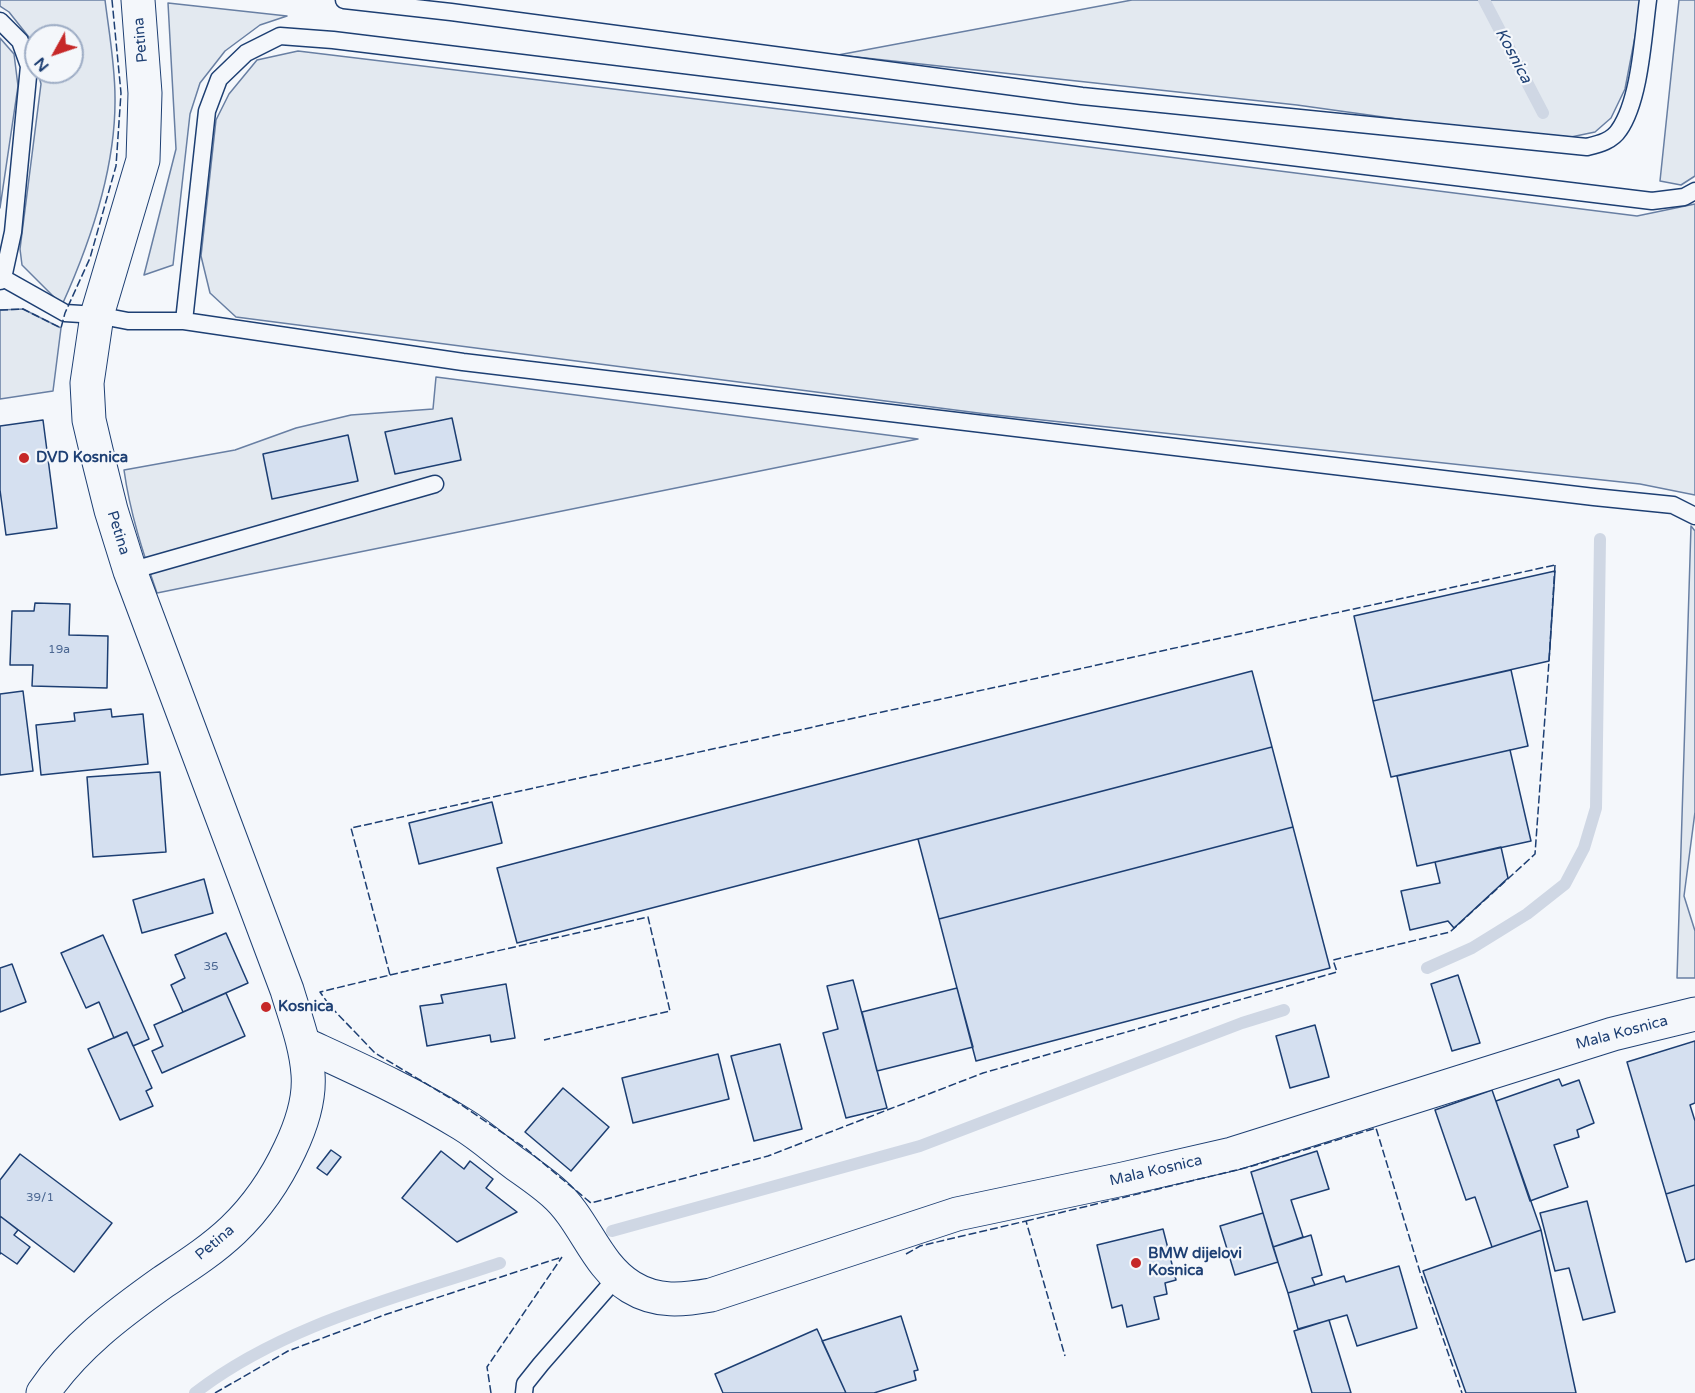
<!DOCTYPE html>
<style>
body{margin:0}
#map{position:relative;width:1695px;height:1393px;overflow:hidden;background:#f4f7fb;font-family:"Varela Round",sans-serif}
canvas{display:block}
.north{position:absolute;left:24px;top:24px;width:60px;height:60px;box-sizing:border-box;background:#f4f7fb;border:2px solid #9eadc5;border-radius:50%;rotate:230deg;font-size:16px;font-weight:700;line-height:24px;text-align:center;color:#1d3f73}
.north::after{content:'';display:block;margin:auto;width:21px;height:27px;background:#c62828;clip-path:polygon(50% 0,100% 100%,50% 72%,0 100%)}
</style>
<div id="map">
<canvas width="1695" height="1393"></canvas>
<div class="north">N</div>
</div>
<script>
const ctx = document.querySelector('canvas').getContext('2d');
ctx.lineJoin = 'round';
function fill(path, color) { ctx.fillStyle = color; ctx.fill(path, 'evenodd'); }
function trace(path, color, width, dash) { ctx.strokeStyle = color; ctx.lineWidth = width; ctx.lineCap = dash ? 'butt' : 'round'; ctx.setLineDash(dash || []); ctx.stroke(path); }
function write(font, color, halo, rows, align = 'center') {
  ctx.font = font + ' "Varela Round",sans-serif'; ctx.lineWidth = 4.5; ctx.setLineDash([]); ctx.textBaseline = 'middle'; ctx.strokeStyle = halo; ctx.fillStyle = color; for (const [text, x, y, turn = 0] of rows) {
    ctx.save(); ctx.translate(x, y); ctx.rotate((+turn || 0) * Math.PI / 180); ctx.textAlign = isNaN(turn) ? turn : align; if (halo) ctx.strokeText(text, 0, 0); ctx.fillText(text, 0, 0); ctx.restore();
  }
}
const green = new Path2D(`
 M0,0H105C109,32 115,65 115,97C116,168 91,241 62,305L22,265L20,249L41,84L38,72H72V36H36V60L32,41L9,12L0,6Z
 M1132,0H1642L1625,89L1611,118L1595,132L1571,137L1455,127L1297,105L838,55Z
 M1679,0H1695V176L1681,185L1660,181Z
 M168,3L287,16L260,25L225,51L200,83L190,114L173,265L144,275L176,149Z
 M0,38L14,54L18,86L0,208Z
 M298,51L970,132L1637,216L1695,204V495L1640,484L986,414L236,317L210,293L201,256L216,120L229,94L257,60Z
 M23,309L61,328L53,391L0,399V310Z
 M436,377L918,439L157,593C143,553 130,513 124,470L235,450L296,428L351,415L433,409Z
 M1691,526L1695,531V812L1684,896L1695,931V978H1677Z`);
fill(green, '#e3e9f0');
trace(green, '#687fa3', 1.5);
trace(new Path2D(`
 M1484,0L1543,113
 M1427,968L1472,948L1527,914L1565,884L1584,848L1596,808L1600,539
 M612,1231L920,1146L1242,1023L1284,1010
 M195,1393C283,1325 396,1298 500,1263`), '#cfd7e4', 12);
const building = new Path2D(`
 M452,418L461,460L395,474L385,432Z
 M43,420L57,528L6,535L0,490V426Z
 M348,435L358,481L272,499L263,454Z
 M1555,571L1549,661L1373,701L1354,616Z
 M35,603L70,604L69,635L108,636L107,688L32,686L33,665H10L12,611H34Z
 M1511,670L1528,746L1391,777L1373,701Z
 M1252,671L1272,747L517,943L497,868Z
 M23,691L33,771L0,775V694Z
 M111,709L112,717L143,714L148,764L41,775L36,725L75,721L74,713Z
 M1272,747L1293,827L939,919L918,839Z
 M1510,750L1531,841L1417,866L1397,776Z
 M160,772L166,852L93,857L87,777Z
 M492,802L502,843L419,864L409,823Z
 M1293,827L1330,968L976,1061L939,919Z
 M1501,847L1508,878L1454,928L1448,921L1410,930L1401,891L1440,883L1435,862Z
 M204,879L213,913L142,933L133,900Z
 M226,933L248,983L183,1012L171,985L185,978L175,955Z
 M103,935L149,1039L133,1046L127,1032L114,1038L99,1002L86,1008L61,953Z
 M12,964L26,1002L0,1012V968Z
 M1458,975L1480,1043L1452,1051L1431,984Z
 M853,980L887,1108L846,1118L823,1033L838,1029L827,986Z
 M506,984L515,1038L491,1042L490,1035L427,1046L420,1006L443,1003L441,995Z
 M957,988L973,1047L877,1071L862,1012Z
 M226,993L245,1036L162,1073L152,1051L163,1046L154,1025Z
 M1315,1025L1329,1077L1290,1088L1276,1036Z
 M127,1032L152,1088L146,1091L153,1106L120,1120L88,1049Z
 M1695,1041V1103L1690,1105L1695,1121V1185L1666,1194L1627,1062Z
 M780,1044L802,1129L754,1141L731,1056Z
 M718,1054L729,1099L633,1123L622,1078Z
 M1559,1079L1562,1086L1579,1080L1594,1123L1577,1130L1579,1137L1554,1145L1568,1187L1530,1201L1496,1101Z
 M563,1088L609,1127L571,1171L525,1132Z
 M1492,1090L1541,1230L1492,1247L1475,1197L1466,1200L1435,1110Z
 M331,1150L341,1157L327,1175L317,1168Z
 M441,1151L464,1169L470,1161L493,1179L486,1188L517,1212L457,1242L402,1198Z
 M1317,1151L1329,1189L1291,1200L1303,1237L1273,1247L1251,1172Z
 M20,1154L112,1223L74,1272L0,1216V1180Z
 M1695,1185V1259L1686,1262L1666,1194Z
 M1587,1201L1615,1312L1583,1320L1569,1268L1555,1271L1540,1213Z
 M1263,1213L1278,1262L1235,1275L1220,1226Z
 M0,1216L18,1230L14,1235L30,1247L17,1264L1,1253L0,1254Z
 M1163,1229L1176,1280L1165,1283L1167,1294L1154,1297L1159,1319L1127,1327L1122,1305L1112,1308L1097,1245Z
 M1541,1230L1576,1393H1466L1423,1271Z
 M1311,1235L1322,1275L1312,1278L1315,1285L1288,1293L1273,1247Z
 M1399,1266L1417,1328L1357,1346L1347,1315L1298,1329L1288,1293L1344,1276L1346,1282Z
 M901,1316L918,1370L914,1371L916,1380L874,1393H846L822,1341Z
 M1329,1320L1351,1393H1312L1294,1331Z
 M817,1329L846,1393H723L715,1374Z`);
fill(building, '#d5e0f0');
trace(building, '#1d3f73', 1.5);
const lane = new Path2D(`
 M344,0L451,12L1082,96L1587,147C1599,144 1612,141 1619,130C1640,100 1643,37 1648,0
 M0,21L20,41L29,66L13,232L3,278L0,281
 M1695,191L1684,197L1652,201L333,40L280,36L246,53L219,79L207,111L184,321L463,362L1594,497L1673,505L1695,516
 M3,278L65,313L97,315L128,321H184
 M130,571L435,484
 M524,1393L525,1384L541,1364L617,1277`);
const street = new Path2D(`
 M304,1044C358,1069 412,1093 462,1124C482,1136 499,1152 517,1165C530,1174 543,1183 554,1193C585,1220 595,1265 631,1287C657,1303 683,1300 711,1295L957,1214L1123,1179L1232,1154L1613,1034L1695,1014`);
const secondary = new Path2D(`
 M43,1393C74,1347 118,1314 163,1282C187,1266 212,1250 233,1230C257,1207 276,1179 290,1149C301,1126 310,1099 308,1074C306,1045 295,1017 287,990L130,571L111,510L97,454L89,420L87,383L97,315L143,160L145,93L138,0`);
trace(lane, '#1d3f73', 19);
trace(street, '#1d3f73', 35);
trace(secondary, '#1d3f73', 35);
trace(lane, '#f4f7fb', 16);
trace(street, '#f4f7fb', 33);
trace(secondary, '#f4f7fb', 33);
trace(new Path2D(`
 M0,310L23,309L61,328L65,313L90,258L116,166L121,93L112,0
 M1555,565L1549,661L1535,854L1450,932L1333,960L1337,972L983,1073L768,1156L591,1203L525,1148L460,1104L375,1053L330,1006L320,992L390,975L351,828Z
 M390,975L648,917L670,1011L544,1040
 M1026,1221L1249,1167L1376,1128L1420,1272L1462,1393
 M906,1254L920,1246L1026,1221L1065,1356
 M215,1393L288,1351L387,1314L562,1257
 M491,1393L487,1367L562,1257`), '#1d3f73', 1.5, [8, 3]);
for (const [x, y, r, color] of [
 [24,458,6,"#c62828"],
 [266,1007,6,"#c62828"],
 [1136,1263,6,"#c62828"]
]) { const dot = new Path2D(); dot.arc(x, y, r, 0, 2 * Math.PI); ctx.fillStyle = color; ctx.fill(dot); trace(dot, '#f4f7fb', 2); }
write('12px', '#4b6792', null, [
 ["19a",59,650],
 ["35",211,967],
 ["39/1",40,1198]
]);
write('15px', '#1d3f73', '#f4f7fb', [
 ["Petina",141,40,-95],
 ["Petina",118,533,73],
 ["Mala Kosnica",1622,1033,-15],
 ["Mala Kosnica",1156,1171,-13],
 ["Petina",215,1243,-40]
]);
write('bold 15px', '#1d3f73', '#f4f7fb', [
 ["DVD Kosnica",36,458],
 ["Kosnica",278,1007],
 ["BMW dijelovi",1148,1254],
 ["Kosnica",1148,1271]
], 'left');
write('italic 16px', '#1d3f73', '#f4f7fb', [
 ["Kosnica",1513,56,62]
]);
</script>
